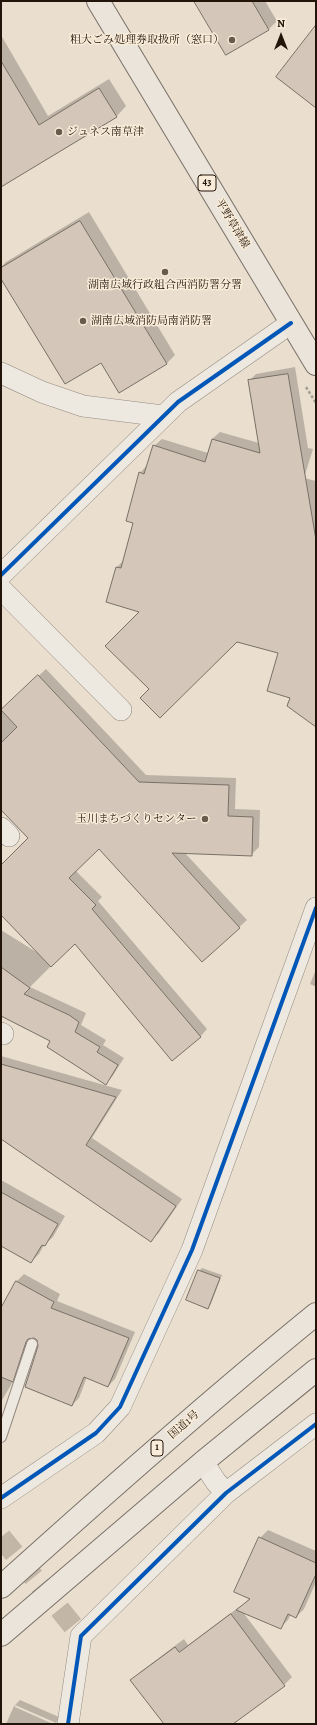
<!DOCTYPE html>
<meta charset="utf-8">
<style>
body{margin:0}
#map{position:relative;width:317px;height:1725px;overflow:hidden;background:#eadfcf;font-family:Alegreya,serif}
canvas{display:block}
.frame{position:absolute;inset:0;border:2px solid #221409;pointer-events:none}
.north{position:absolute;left:261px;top:16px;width:40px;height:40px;-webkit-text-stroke:3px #f9ecd8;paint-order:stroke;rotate:0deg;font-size:11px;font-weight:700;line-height:16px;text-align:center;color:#221409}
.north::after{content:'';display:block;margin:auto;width:14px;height:18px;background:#221409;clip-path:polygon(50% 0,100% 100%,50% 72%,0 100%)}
</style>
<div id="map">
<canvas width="317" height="1725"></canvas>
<div class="frame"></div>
<div class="north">N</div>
</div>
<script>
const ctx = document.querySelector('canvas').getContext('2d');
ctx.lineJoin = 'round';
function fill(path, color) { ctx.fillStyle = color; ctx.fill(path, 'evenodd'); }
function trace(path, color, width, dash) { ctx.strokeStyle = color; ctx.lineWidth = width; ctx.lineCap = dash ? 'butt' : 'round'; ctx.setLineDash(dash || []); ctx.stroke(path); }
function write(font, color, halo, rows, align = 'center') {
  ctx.font = font + ' Alegreya,"Noto Serif JP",serif'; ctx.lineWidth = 3; ctx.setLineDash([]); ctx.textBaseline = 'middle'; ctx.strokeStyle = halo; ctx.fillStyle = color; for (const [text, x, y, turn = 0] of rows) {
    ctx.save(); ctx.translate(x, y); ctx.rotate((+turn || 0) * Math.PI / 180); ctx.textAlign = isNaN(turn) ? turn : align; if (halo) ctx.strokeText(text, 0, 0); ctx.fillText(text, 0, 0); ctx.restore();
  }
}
fill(new Path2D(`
 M195,1H265L277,21L269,29L227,53Z
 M1,35L48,116L109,79L126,106L117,116L1,186Z
 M89,212L175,355L166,364L1,277V267L6,262Z
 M295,367L308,448L313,449L304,478L316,481V725L287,704L291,697L279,652L236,641L150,689L141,612L107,602L117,567L124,560L135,523L140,473L147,465L154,446L162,439L208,453L212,439L220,432L259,443L249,381L256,374Z
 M46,669L146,775L236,778L235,809L260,810L259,847L251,855L185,853L247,920L202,961L99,848L76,871L102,897L98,901L207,1029L200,1037L75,942L1,899V866L29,838L1,809V711Z
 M1,930L54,963L30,987L86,1013L81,1025L106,1040L103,1045L124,1058L112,1077L106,1083L51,1040L1,1016Z
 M316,969V987L310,984Z
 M1,1056L122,1090L92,1138L182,1199L158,1234L151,1240L1,1099Z
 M1,1180L65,1216L53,1237L44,1245L39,1254L31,1262L1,1245Z
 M202,1268L222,1275L211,1304L208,1308L199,1271Z
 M24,1274L60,1294L57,1301L135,1332L115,1379L108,1386L87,1377L79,1398L72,1405L39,1342L35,1337H32L19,1374L15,1378L1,1402V1310L17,1281Z
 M268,1530L316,1551V1582L304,1609L296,1617L291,1614L288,1620L280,1628L242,1611L292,1677L284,1685L235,1722L236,1724H165L132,1680L140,1672L184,1639L188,1645L239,1607L240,1608L250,1598L260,1538Z
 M20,1700L59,1717L56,1723L15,1705V1707L53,1724H6L14,1706Z`), '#0003');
const building = new Path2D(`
 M194,1H252L269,30L226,55Z
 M316,25V108L276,77Z
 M1,61L39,125L99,88L117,117L1,187Z
 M80,221L167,364L119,393L101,363L65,384L1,279V268Z
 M288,374L316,540V727L287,706L290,698L267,691L278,653L237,642L160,718L140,698L149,689L105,646L139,612L106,602L116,567L121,568L133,523L126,521L139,472L144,474L153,445L205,462L212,439L260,453L248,380Z
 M38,675L139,782L229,785L228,816L253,817L252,856L172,853L240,928L202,962L99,849L69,878L96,905L92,909L201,1037L172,1061L75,944L51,967L1,915V865L28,838L1,810V743L17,727L1,710Z
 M1,967L30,988L24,994L69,1015L79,1022L75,1032L100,1047L97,1052L118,1065L106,1085L47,1047L50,1041L1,1016Z
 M1,1064L116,1097L86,1145L176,1206L151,1242L1,1139Z
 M1,1192L58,1224L45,1246L42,1245L31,1263L1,1246Z
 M198,1270L220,1278L208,1309L186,1300Z
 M16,1281L54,1302L51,1308L129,1338L108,1387L84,1377L72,1406L25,1387L38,1346L37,1340L34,1338L28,1339L26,1342L13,1382L1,1377V1308Z
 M259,1537L316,1563V1574L296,1618L288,1614L281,1629L236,1610L250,1599L234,1592Z
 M231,1614L285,1686L233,1724H164L130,1680L175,1647L179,1652Z`);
fill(building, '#d5c6ba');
trace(building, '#787066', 1);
trace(new Path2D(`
 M1,1537L74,1627`), '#c2b6a7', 21, [21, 10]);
const service = new Path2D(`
 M1,1437L32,1344`);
const minor = new Path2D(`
 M1,373L42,392L83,406L163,416
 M1,575L178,402L291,323
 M1,589L121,710
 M1,828L9,836
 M1,1033L3,1034
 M203,1462L216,1482L226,1493
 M1,1498L96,1433L120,1407L192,1250L316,908
 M68,1724L81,1636L226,1493L316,1424`);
const primary = new Path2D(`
 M98,1L316,364`);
const trunk = new Path2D(`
 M1,1587C104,1494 208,1402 316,1314
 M1,1635L203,1462L316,1370`);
trace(service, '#948b81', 12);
trace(minor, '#948b81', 22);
trace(primary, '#787066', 24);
trace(trunk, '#787066', 24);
trace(new Path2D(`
 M306,387L316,403`), '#a5a099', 2.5, [3, 2]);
trace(service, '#ede8e0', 10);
trace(minor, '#ede8e0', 21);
trace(primary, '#ebe4db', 22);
trace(trunk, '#ebe4db', 22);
trace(new Path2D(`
 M1,575L178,402L291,323
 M1,1498L96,1433L120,1407L192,1250L316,908
 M68,1724L81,1636L226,1493L316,1424`), '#0057b8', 4);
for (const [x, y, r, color] of [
 [232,40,4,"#685b4e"],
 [59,132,4,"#685b4e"],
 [165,272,4,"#685b4e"],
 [83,321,4,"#685b4e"],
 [205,819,4,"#685b4e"]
]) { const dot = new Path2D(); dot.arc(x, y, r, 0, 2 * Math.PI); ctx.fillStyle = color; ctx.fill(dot); trace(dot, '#f9ecd8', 1.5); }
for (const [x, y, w] of [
 [207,183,18],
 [157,1448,12]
]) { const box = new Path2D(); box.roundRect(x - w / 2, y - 8, w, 16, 3); ctx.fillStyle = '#f9ecd8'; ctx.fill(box); trace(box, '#221409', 1); }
write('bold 10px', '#221409', null, [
 ["43",207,183],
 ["1",157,1448]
]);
write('11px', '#221409', '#f9ecd8', [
 ["粗大ごみ処理券取扱所（窓口）",224,40],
 ["ジュネス南草津",67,132,"left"],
 ["湖南広域行政組合西消防署分署",165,285,"center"],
 ["湖南広域消防局南消防署",91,321,"left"],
 ["玉川まちづくりセンター",197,819]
], 'right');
write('11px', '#221409', '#f9ecd8', [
 ["平野草津線",232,224,59],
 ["国道1号",184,1425,-41]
]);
</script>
